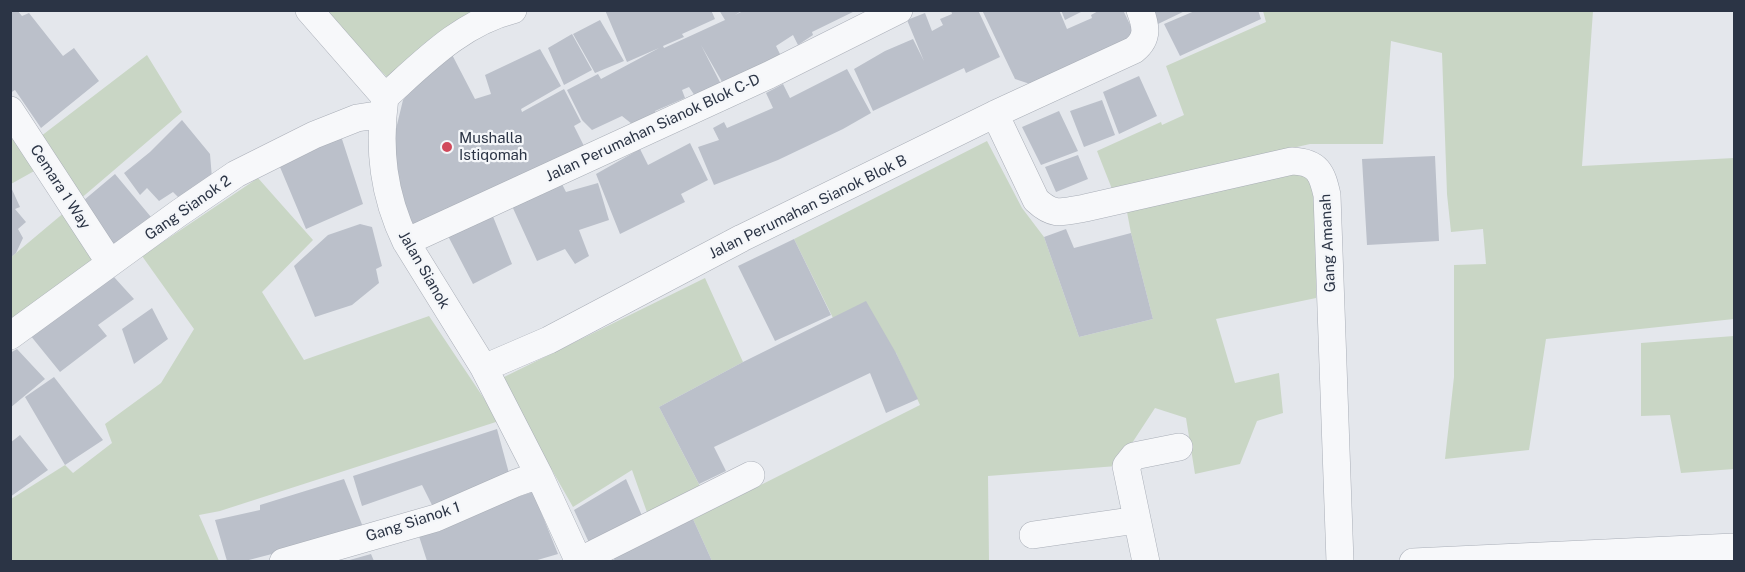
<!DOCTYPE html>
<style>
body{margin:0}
#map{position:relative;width:1745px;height:572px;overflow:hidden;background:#e4e7ec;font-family:"Public Sans",sans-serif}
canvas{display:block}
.frame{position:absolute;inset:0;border:12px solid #2b3445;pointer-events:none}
</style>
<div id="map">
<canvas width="1745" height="572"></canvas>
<div class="frame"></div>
</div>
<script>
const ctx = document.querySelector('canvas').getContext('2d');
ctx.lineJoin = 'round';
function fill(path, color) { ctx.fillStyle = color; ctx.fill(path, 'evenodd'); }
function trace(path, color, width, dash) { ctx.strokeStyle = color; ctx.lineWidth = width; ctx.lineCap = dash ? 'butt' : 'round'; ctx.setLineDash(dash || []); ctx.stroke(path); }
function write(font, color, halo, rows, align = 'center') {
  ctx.font = font + ' "Public Sans",sans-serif'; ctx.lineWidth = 4.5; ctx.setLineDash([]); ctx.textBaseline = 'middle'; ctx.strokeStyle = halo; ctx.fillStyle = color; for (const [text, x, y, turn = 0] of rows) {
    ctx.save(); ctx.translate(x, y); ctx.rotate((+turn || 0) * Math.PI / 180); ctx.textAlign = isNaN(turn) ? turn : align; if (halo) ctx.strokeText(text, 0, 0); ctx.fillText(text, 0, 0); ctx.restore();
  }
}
fill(new Path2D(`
 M320,11H472L468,22L388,78Z
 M1263,11H1593L1582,166L1734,158V319L1546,339L1529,450L1445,459L1454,377V265L1486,264L1483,229L1451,232L1447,194L1442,53L1391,41L1383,144H1310L1112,189L1097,151L1161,122L1162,125L1184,115L1166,66L1266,22Z
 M147,55L182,112L72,206L110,263L11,336L10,258L72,206L32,143Z
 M10,129L36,170L11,184H10Z
 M987,141L1022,208L1044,237L1079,337L1153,319L1131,233L1127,212L1289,172H1311L1317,209L1316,298L1216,319L1235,383L1279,373L1283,413L1257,421L1240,464L1195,474L1186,418L1155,408L1117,466L988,476L989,561H712L693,519L920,405L896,353L833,318L794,239Z
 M258,178L313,240L262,292L304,360L429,316L499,421L220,511L199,515L219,561L11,562V499L65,465L73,473L112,443L105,424L161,383L194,329L142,256Z
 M705,278L743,362L659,407L702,490L649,518L632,470L573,507L500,379Z
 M1734,336V469L1681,473L1670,415L1641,416V343Z`), '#c9d6c5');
fill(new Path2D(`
 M10,10H17L22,16L29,13L63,56L74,48L99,81L41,128L15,90L10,93Z
 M605,10H711L715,19L682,34L684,37L663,46L664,48L725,20L719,10H743L735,15L745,10H857L812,32L813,35L798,45L793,35L776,46L783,60L725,87L701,45L723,88L699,102L689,87L682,90L685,98L655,111L658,117L637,128L622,116L592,130L582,120L567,90L598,74L601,79L659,48L627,62Z
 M951,10H978L1000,57L966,73L964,68L873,111L854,69L885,51L913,39L924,61L907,20L925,13L932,31L943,25L940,19L952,14Z
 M982,10H1059L1067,29L1092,18L1091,15L1100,10H1123L1138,41L1039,87L1015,79Z
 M1061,10H1085L1065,20Z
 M1152,10H1187L1158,24Z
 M1197,10H1258L1261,19L1180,56L1164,24Z
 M600,20L624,61L595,73L573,34Z
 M572,34L592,70L564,85L548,48Z
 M446,43L475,99L491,94L485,75L540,49L561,86L521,109L522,112L564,89L581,122L574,126L584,146L414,239L393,160L395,133L403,100Z
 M847,69L871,113L843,129L778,160L714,185L698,147L719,140L713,128L724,122L727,128L773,108L766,93L783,84L790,98Z
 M1139,76L1157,116L1119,134L1103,92Z
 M1102,100L1115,135L1084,147L1070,111Z
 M1059,111L1078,151L1041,165L1022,127Z
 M182,120L210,154L212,178L181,200L173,192L159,201L147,188L140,195L124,173L150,152Z
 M341,136L363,204L306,229L277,160Z
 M690,143L708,180L681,194L685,202L620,234L596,174L640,149L648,165Z
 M1078,155L1088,179L1056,192L1045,167Z
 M1435,156L1439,241L1367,245L1362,159Z
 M115,174L151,217L116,251L77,206Z
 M561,182L566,192L598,183L609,220L579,230L589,256L575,264L565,249L537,261L512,206Z
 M10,185L20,207L15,209L26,222L18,229L23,238L16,253L10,258Z
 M492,214L512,264L473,284L448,236Z
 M360,224L372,227L382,266L376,269L379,283L352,305L315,317L294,266L328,235Z
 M1066,229L1074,248L1131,233L1153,319L1079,337L1044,237Z
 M794,239L831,315L775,341L738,266Z
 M114,277L134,299L98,325L107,336L60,372L30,335Z
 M866,301L896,353L918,399L886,413L870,373L714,447L726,471L699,484L659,407L743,362Z
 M152,308L168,339L134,364L122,329Z
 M17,349L45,379L10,408V353Z
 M54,377L103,440L65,465L25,397Z
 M497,429L510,477L435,511L422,485L362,506L353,476Z
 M20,435L48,470L10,497V443Z
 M344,479L363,527L318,542L245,561H227L215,520L260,510V505Z
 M626,479L643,518L591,547L574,510Z
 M533,492L558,554L534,561H427L417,530Z
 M693,519L712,561H615L611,554Z
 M371,554L374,561H346Z`), '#bbc0ca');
const minor = new Path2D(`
 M309,10L385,97
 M513,10C461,23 424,62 385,97C378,149 383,195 406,242L484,368L539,475L579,562
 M10,110L110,263
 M995,114L1036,200C1054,217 1063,212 1085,208L1292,161C1318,162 1322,173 1327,195L1340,562
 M406,242L769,75L899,10
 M10,336L179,213L236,174L314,135L357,118L383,114
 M484,368L549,340L742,238L995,114L1134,50C1149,38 1146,26 1140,10
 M1033,535L1137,520
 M579,561L751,475
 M283,562L436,518L516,483L539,475
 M1146,562L1126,466L1134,456L1179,447
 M1413,562L1734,547`);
trace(minor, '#a9aeb7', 28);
trace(minor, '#f7f8fa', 27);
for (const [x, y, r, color] of [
 [447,147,6,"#d1495b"]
]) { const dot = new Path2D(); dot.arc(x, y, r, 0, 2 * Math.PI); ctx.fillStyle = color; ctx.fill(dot); trace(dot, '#f4f6f9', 2); }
write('15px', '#2b3445', '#f4f6f9', [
 ["Jalan Perumahan Sianok Blok C-D",653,128,-25],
 ["Cemara 1 Way",60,187,57],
 ["Jalan Perumahan Sianok Blok B",808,207,-26],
 ["Gang Sianok 2",188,208,-35],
 ["Gang Amanah",1328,243,-93],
 ["Jalan Sianok",424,270,60],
 ["Gang Sianok 1",413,522,-18]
]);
write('15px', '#2b3445', '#f4f6f9', [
 ["Mushalla",459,138],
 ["Istiqomah",459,155]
], 'left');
</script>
